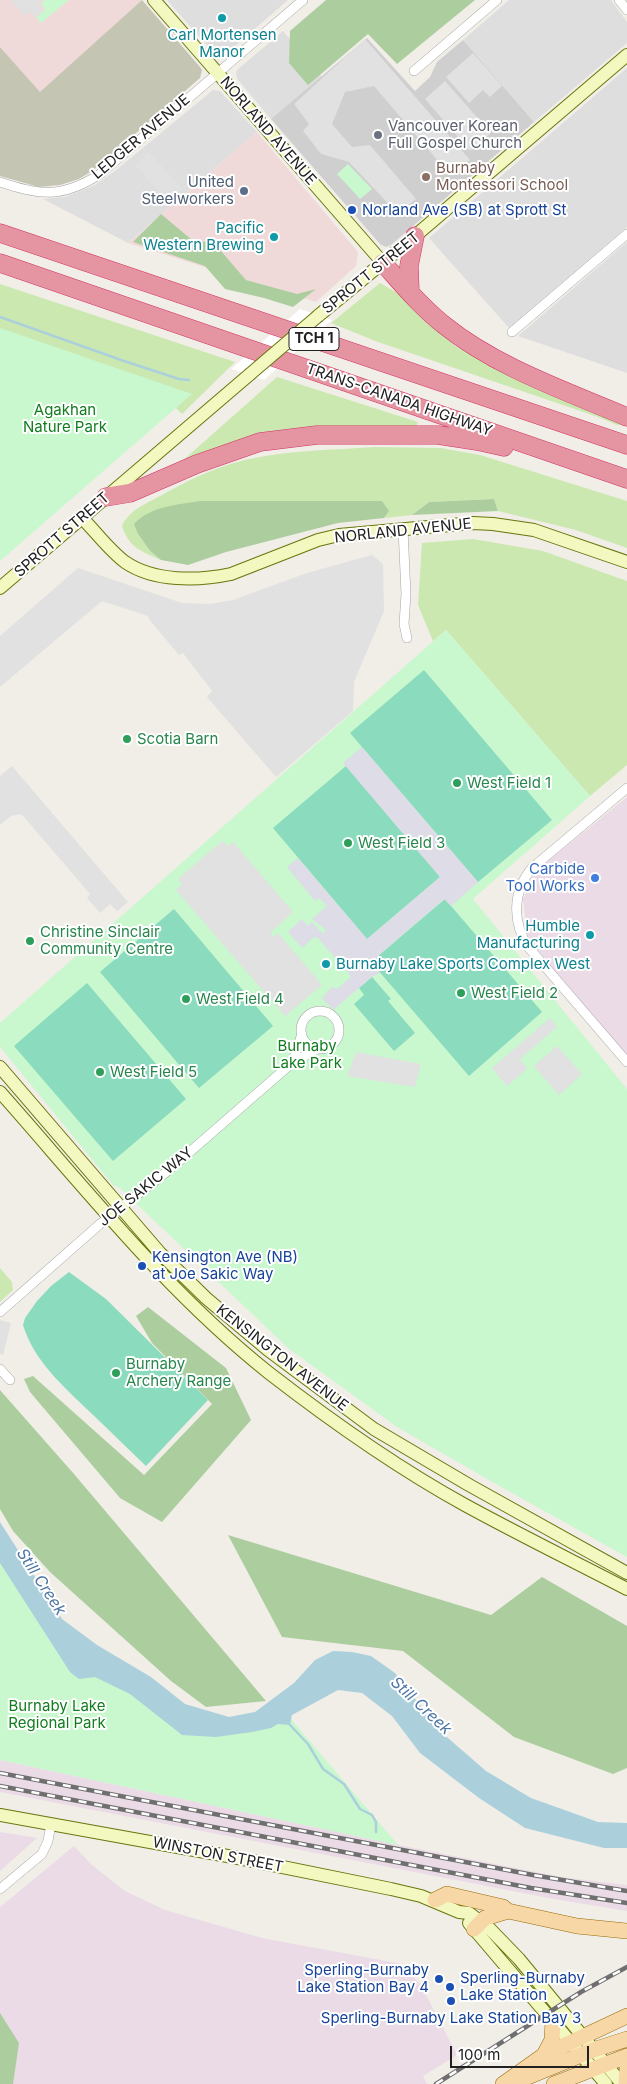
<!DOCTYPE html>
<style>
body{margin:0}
#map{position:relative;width:627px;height:2084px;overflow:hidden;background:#f1eee8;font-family:Inter,sans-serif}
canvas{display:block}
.scale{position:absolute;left:450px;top:2046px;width:139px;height:22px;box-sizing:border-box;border:2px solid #212121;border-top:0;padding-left:6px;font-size:15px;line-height:18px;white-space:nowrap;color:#212121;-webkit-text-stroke:4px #fff;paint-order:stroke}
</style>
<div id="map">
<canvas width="627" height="2084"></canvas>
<div class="scale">100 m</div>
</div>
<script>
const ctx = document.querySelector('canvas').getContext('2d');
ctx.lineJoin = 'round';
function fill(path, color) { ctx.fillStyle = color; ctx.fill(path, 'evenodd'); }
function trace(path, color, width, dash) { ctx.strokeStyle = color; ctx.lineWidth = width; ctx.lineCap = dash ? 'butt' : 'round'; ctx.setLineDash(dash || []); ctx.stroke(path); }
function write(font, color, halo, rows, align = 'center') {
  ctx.font = font + ' Inter,sans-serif'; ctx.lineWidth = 4; ctx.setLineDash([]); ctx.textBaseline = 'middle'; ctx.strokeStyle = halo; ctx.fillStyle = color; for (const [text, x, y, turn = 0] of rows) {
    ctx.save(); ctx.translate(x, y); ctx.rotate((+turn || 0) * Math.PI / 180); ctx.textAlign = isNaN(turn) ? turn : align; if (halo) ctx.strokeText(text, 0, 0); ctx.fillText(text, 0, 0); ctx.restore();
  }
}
fill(new Path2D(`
 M167,0H288L227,53L221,56L213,52Z
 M509,0H611L627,22V43L534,122L463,40Z
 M283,31L322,77L271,119L238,80L236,74L237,70Z
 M627,68V227L509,328L429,238Z
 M213,90L220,91L257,132L128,243L43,199L65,197L95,185L115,171Z
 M627,242V373L518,336Z`), '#dfdede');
fill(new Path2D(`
 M0,0H142L40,93L0,47Z
 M257,132L358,252L356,266L316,302L128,243Z`), '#f0dad9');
fill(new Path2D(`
 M627,797V1057L528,938L523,899L537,870Z
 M0,1760L398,1845L561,1877L627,1885V1911L554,1899L0,1792Z
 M0,1832L37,1838L0,1871Z
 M74,1846L92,1865L125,1891L165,1910L262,1938L402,1964L421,1985L457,2055L423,2076L427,2084H0V1907Z`), '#eadbe6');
fill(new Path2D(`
 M367,38L415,91L430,77L437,62L463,40L534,122L391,245L386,247L380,244L271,119Z`), '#cfcfcf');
fill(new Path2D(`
 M142,0L200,67L202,70L200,78L92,171L79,179L60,185L39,187L0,176V47L40,92Z`), '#c5c5b4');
fill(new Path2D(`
 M380,283L401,295L411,306L455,346L627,424L617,425L598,417L378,342L331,323Z
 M0,284L235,362L182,414L157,390L0,454Z
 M277,377L418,422L416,428L180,463Z
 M375,447L441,448L480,455L627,501V548L576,530L498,511L494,499L429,502L412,515L384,518L389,511L138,534L150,551L161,560C141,551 129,548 122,526C129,510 146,504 160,496C187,481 215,467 245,460C287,450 332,450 375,447Z
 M473,539L543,551L627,581V765L590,796L446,630L433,641L418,605L422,543Z
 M0,1268L12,1282L13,1290L0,1302Z`), '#cbe8b1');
fill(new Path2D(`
 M326,0H475L397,64L368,34L308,85L289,63L290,31Z
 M161,214L192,240L214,243L246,280L297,294L316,289L293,307L264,298L225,289L205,266L133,242Z
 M494,499L498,511L412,515L429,502Z
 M200,501H382L389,511L384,518L338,523L226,552L188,565L161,560L150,551L138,534L134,524C151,506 176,505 200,501Z
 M148,1307L226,1368L251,1420L162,1522L120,1498L30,1392L24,1379L33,1376L144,1475L212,1404L152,1343L136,1316Z
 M0,1390L74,1474L266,1701L206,1707L171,1681L50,1572L13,1531L0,1509Z
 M228,1535L491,1615L542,1577L627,1626V1768L613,1774L514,1737L403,1651L282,1637Z
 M0,2013L19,2043L13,2084H0Z`), '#acce9f');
fill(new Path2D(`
 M45,0H69L41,23L36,17L45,10L41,4Z
 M348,164L372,189L360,199L337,174Z
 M0,328L192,394L0,561Z
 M446,630L590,796L473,899L627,1089V1557L503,1488L397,1427L288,1348L120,1188L113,1185L0,1047V1023Z
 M0,1552L69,1657L198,1731L291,1719L398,1845L0,1760Z`), '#c9f7ce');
fill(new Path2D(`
 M424,670L552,820L478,882L350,733Z
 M346,766L440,877L367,939L273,828Z
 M445,899L542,1012L469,1076L371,962Z
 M174,909L273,1026L199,1088L100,972Z
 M372,977L391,999L388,1001L415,1033L394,1051L354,1004L364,995L359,988Z
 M87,983L186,1099L113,1161L14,1046Z
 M69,1272L106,1299L208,1400L146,1466C127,1448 109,1430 90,1412C63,1386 34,1361 23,1325L25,1318L37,1301L51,1286Z`), '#8bdbbe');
fill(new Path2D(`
 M10,0H43L38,4L43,10L35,17L30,12L24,16Z
 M365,39L470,160L450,175L374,86L345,92L332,124L352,147L370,145L416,199L398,214L349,162L321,154L303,131L309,124L294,104Z
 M473,53L502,86L490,97L483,90L469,103L446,77Z
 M445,81L491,133L470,151L425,99Z
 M149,152L183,189L168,202L135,165Z
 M372,555L383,564L384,611L354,682L353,711L276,777L207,697L212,691L183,653L179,655L148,618V616L102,601L0,687V636L78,568L182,603L210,604L233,600L307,573Z
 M12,766L128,902L117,911L110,904L100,913L87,898L90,894L24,817L20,814L11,816L0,825V776Z
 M222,841L228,846L233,842L293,912L270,933L273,937L278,933L322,985L285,1016L176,890L182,885L178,879Z
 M550,1018L557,1027L520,1059L527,1069L507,1086L492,1068Z
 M557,1046L582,1074L559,1095L534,1066Z
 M356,1052L421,1064L415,1087L347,1076Z
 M0,1320L11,1323L3,1355L0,1354Z`), '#e1e1e1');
fill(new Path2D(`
 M362,747L478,882L451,906L444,899L371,962L380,973L372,977L333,1010L322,998L332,987L337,989L350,978V975L318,938L314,937L302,948L288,932L302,919L308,926L312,922L323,934L326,930L312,919L327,906L319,898L315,901L287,867L298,858L367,939L440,877L343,763Z`), '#dddce7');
fill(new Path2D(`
 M0,1522L62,1619L97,1645L151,1677L185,1704L229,1717L255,1712L294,1683L315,1660L333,1651L352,1652L371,1656L395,1673L441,1732L486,1771L531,1798L598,1822L627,1823V1848H604L525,1828L479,1798L420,1753L392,1716L362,1693L338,1690L292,1715L290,1725L278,1724L271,1728L252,1732L216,1737L182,1735L130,1694L95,1677L79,1679L70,1672L0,1563Z`), '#abd0dc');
fill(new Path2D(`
 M300,309L332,320L264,380L231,369Z`), '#fff');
trace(new Path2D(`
 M0,317L124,361L179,379L189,380
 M290,1725L308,1744L323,1769L344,1784L360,1809L372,1815L376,1822V1832`), '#abd0dc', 2.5);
const street = new Path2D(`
 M619,0L627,10
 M414,71L497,0
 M0,182C40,196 63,198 100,174L303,0
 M512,332L627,234
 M403,529L406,594L404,624L407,638
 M627,788L532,868C512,892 512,923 529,948L627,1062
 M301 1030a19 19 0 1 1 38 0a19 19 0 1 1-38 0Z
 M292,1063L302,1034
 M0,1312L100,1224L169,1170L292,1063L317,1049
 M0,1369L10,1380
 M0,1889L42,1854L48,1841L51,1824`);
const secondary = new Path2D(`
 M154,0L383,263
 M318,316L415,236L627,55
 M82,518C96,532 109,550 125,562C154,582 198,581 231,574L318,540L339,535L473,523L493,524L534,530L627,562
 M0,588L249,375
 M0,1067L160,1253L206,1298L268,1350L374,1429L469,1485L627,1573
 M0,1092C86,1189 167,1292 269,1373C331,1421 396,1467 465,1505C518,1534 573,1561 627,1589
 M0,1815L233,1857L391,1889L421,1896L459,1912L469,1913L489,1928L519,1959L622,2084
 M469,1923L606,2084`);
const primary = new Path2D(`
 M435,1900L447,1894L503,1907L508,1911L577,1926L627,1931
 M474,1929L485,1918L508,1911
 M544,2055L552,2040L553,2021
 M518,2081L593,2050L627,2039
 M503,2084L544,2055L627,2016
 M554,2084L627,2056
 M626,2084L627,2068`);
const highway = new Path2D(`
 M0,233L627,445
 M0,263L627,479
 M383,263C402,284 421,307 444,325C496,367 566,391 627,417
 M410,291L409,266L415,236
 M106,497L130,493L197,464L260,442L317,435H438L477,441L504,447`);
trace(street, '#a5a5a5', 10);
trace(secondary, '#68760b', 14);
trace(primary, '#976b07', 16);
trace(highway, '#d33165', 19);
trace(street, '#fff', 9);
trace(secondary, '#f3f7c0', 12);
trace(primary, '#f8d7a6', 15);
trace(highway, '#e495a1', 18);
const rail = new Path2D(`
 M0,1773L533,1875L627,1891
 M0,1786L531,1888L627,1903
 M436,2084L581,1992L627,1967`);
trace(rail, '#6f6f6f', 4.5);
trace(rail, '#fff', 2.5, [8]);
const secondaryBridge = new Path2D(`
 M249,375L318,316`);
trace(secondaryBridge, '#68760b', 14, []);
trace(secondaryBridge, '#f3f7c0', 12);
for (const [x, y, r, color] of [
 [222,18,5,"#0f9aa8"],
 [378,135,5,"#6b7280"],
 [426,177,5,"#8d6e63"],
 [244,191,5,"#5c6f8a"],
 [352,210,5,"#1a4fb4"],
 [274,237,5,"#0f9aa8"],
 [127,739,5,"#2e9e5b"],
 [457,783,5,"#2e9e5b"],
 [348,843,5,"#2e9e5b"],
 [595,878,5,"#3f7fe0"],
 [590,935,5,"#0f9aa8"],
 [30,941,5,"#2e9e5b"],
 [326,964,5,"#0f9aa8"],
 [461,993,5,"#2e9e5b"],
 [186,999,5,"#2e9e5b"],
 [100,1072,5,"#2e9e5b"],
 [142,1266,5,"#1a4fb4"],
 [116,1373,5,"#2e9e5b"],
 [439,1979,5,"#1a4fb4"],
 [450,1987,5,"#1a4fb4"],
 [451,2001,5,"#1a4fb4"]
]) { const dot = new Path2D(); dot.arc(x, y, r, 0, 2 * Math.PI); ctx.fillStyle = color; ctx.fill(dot); trace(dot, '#fff', 2); }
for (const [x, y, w] of [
 [314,339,50]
]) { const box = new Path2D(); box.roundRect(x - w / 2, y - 11.5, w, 23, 4); ctx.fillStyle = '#fff'; ctx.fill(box); trace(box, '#212121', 1); }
write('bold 14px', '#212121', null, [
 ["TCH 1",314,339]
]);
write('15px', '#0d838f', '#fff', [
 ["Carl Mortensen",222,35,"center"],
 ["Manor",222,52,"center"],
 ["Pacific",264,228],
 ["Western Brewing",264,245],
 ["Humble",580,926],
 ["Manufacturing",580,943],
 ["Burnaby Lake Sports Complex West",336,964,"left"]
], 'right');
write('15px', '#5b616d', '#fff', [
 ["Vancouver Korean",388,126],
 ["Full Gospel Church",388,143]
], 'left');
write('15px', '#212121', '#fff', [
 ["NORLAND AVENUE",268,131,49],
 ["LEDGER AVENUE",141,137,-40],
 ["SPROTT STREET",371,273,-39],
 ["TRANS-CANADA HIGHWAY",399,400,19],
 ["NORLAND AVENUE",403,531,-6],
 ["SPROTT STREET",62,535,-41],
 ["JOE SAKIC WAY",146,1187,-39],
 ["KENSINGTON AVENUE",282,1358,38],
 ["WINSTON STREET",218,1855,11]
]);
write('15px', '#785e54', '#fff', [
 ["Burnaby",436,168],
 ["Montessori School",436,185]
], 'left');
write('15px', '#4e5e75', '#fff', [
 ["United",234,182],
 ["Steelworkers",234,199]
], 'right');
write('15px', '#164399', '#fff', [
 ["Norland Ave (SB) at Sprott St",362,210],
 ["Kensington Ave (NB)",152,1257],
 ["at Joe Sakic Way",152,1274],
 ["Sperling-Burnaby",429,1970,"right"],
 ["Lake Station Bay 4",429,1987,"right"],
 ["Sperling-Burnaby",460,1978],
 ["Lake Station",460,1995],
 ["Sperling-Burnaby Lake Station Bay 3",451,2018,"center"]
], 'left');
write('15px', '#117d1d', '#fff', [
 ["Agakhan",65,410],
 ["Nature Park",65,427],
 ["Burnaby",307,1046],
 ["Lake Park",307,1063],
 ["Burnaby Lake",57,1706],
 ["Regional Park",57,1723]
]);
write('15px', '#27864d', '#fff', [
 ["Scotia Barn",137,739],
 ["West Field 1",467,783],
 ["West Field 3",358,843],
 ["Christine Sinclair",40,932],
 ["Community Centre",40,949],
 ["West Field 2",471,993],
 ["West Field 4",196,999],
 ["West Field 5",110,1072],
 ["Burnaby",126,1364],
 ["Archery Range",126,1381]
], 'left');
write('15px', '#366cbe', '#fff', [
 ["Carbide",585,869],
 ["Tool Works",585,886]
], 'right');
write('italic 16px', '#4e78a5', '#fff', [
 ["Still Creek",41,1582,57],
 ["Still Creek",421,1706,43]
]);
</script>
